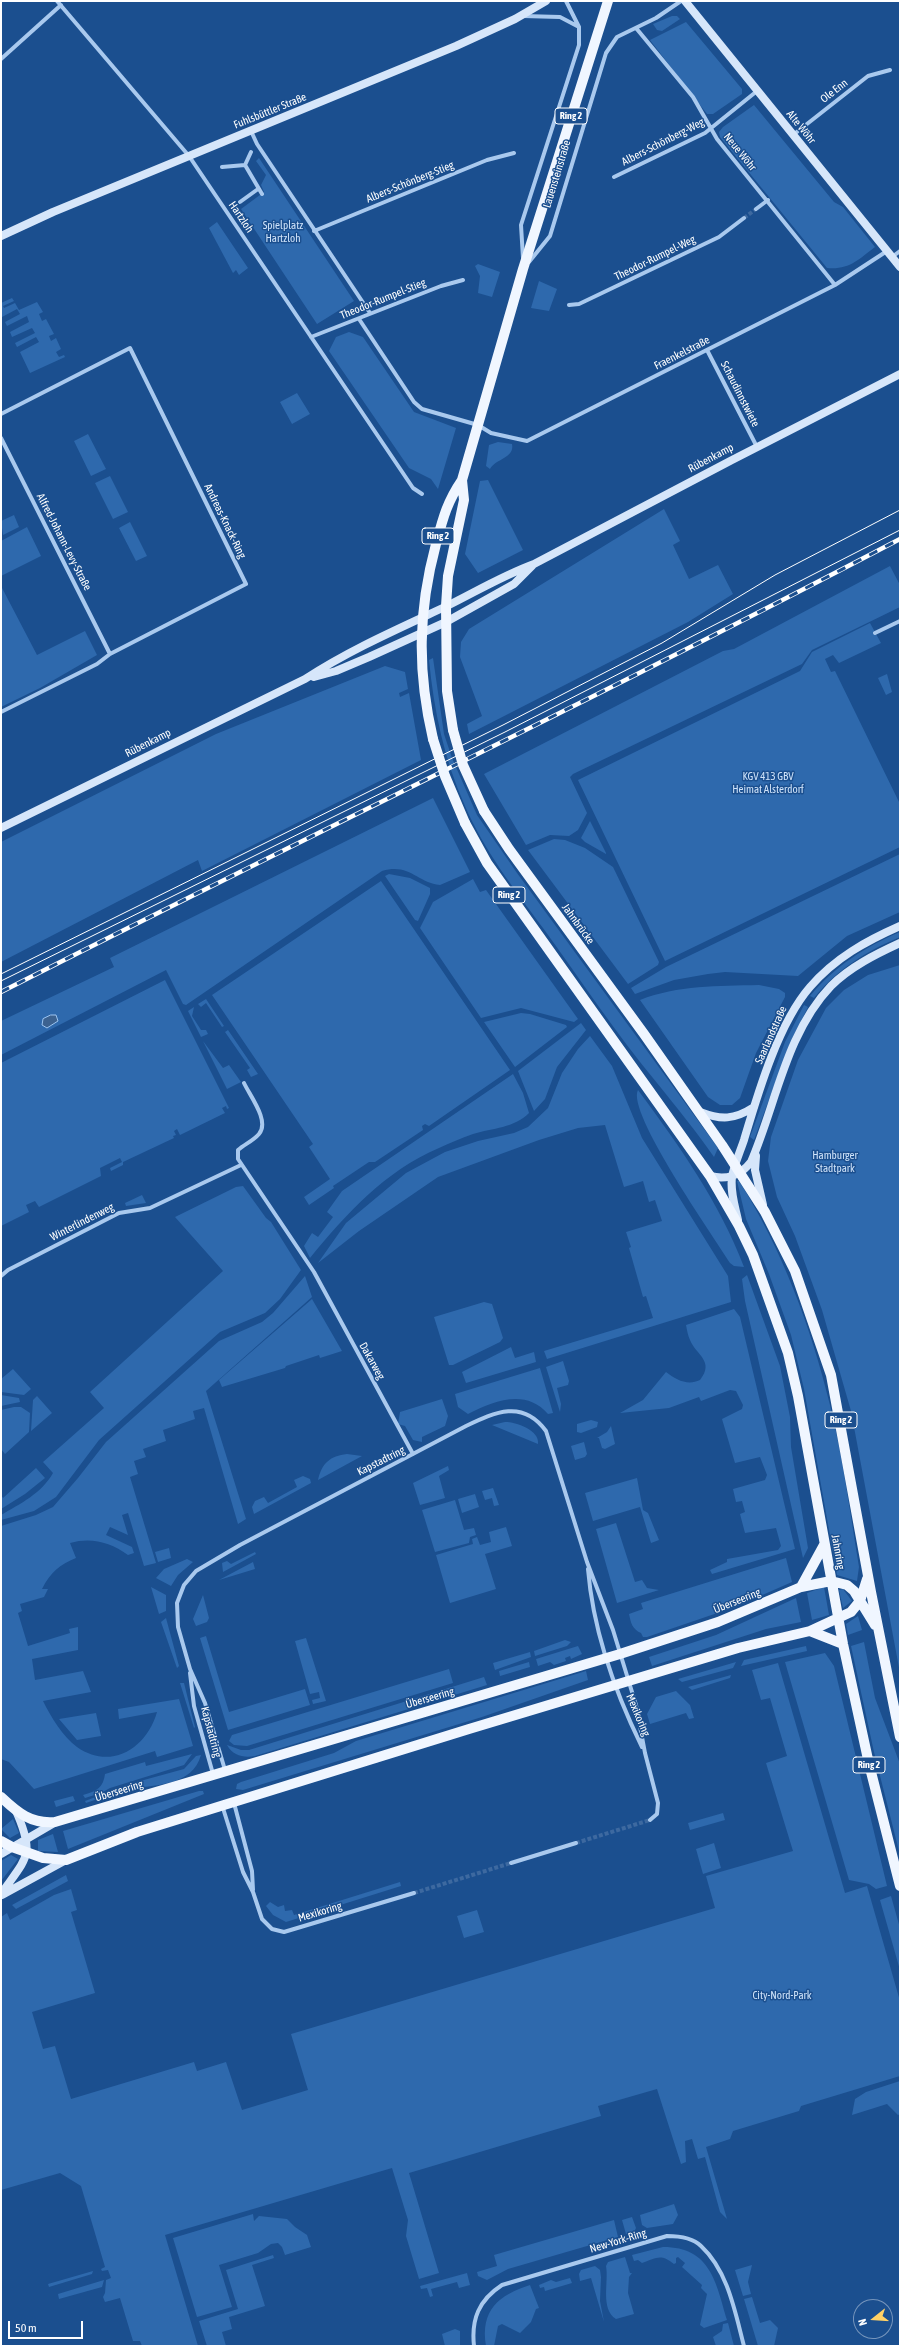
<!DOCTYPE html>
<meta charset="utf-8">
<style>
body{margin:0}
#map{position:relative;width:901px;height:2347px;overflow:hidden;background:#1b4f8f;font-family:"Asap Condensed",sans-serif}
canvas{display:block}
.frame{position:absolute;inset:0;border:2px solid #fff;pointer-events:none}
.north{position:absolute;left:853px;top:2299px;width:40px;height:40px;box-sizing:border-box;background:#1b4f8f;border:1px solid #7695bc;border-radius:50%;rotate:253deg;font-size:11px;font-weight:700;line-height:16px;text-align:center;color:#fff}
.north::after{content:'';display:block;margin:auto;width:14px;height:18px;background:#ffd166;clip-path:polygon(50% 0,100% 100%,50% 72%,0 100%)}
.scale{position:absolute;left:8px;top:2321px;width:75px;height:18px;box-sizing:border-box;border:2px solid #fff;border-top:0;padding-left:5px;font-size:12px;line-height:14px;white-space:nowrap;color:#fff;-webkit-text-stroke:3px #1b4f8f;paint-order:stroke}
</style>
<div id="map">
<canvas width="901" height="2347"></canvas>
<div class="frame"></div>
<div class="north">N</div>
<div class="scale">50 m</div>
</div>
<script>
const ctx = document.querySelector('canvas').getContext('2d');
ctx.lineJoin = 'round';
function fill(path, color) { ctx.fillStyle = color; ctx.fill(path, 'evenodd'); }
function trace(path, color, width, dash) { ctx.strokeStyle = color; ctx.lineWidth = width; ctx.lineCap = dash ? 'butt' : 'round'; ctx.setLineDash(dash || []); ctx.stroke(path); }
function write(font, color, halo, rows, align = 'center') {
  ctx.font = font + ' "Asap Condensed",sans-serif'; ctx.lineWidth = 3; ctx.setLineDash([]); ctx.textBaseline = 'middle'; ctx.strokeStyle = halo; ctx.fillStyle = color; for (const [text, x, y, turn = 0] of rows) {
    ctx.save(); ctx.translate(x, y); ctx.rotate((+turn || 0) * Math.PI / 180); ctx.textAlign = isNaN(turn) ? turn : align; if (halo) ctx.strokeText(text, 0, 0); ctx.fillText(text, 0, 0); ctx.restore();
  }
}
fill(new Path2D(`
 M672,16H677L680,19L662,31L657,30L653,24Z
 M686,22L742,89V94L713,114H707L650,40Z
 M754,105L834,202L843,207L875,247C858,260 849,270 827,268L720,137L719,132L723,127Z
 M259,158L354,301L317,324L241,209L264,192L261,185L266,175L256,161Z
 M217,222L248,268L239,275L236,270L233,273L209,228Z
 M478,264L500,272L492,297L478,293L480,276L475,266Z
 M539,281L557,289L549,311L531,308Z
 M12,298L14,301L3,306L4,308L15,303L19,310L37,302L43,312L39,314L42,321L46,319L54,334L49,336L51,341L56,338L61,349L56,352L59,357L64,355L65,357L30,373L20,352L39,342L36,337L17,347L15,343L35,333L32,328L12,337L10,332L29,322L27,316L7,326L5,322L20,314L17,309L2,317L1,303Z
 M349,332L363,337L414,412L456,428L438,489L431,479L409,468L329,351L336,337Z
 M297,393L310,414L292,424L280,402Z
 M88,434L106,469L91,476L74,441Z
 M498,442L512,444C515,458 495,459 490,469L486,466L489,445Z
 M110,476L128,512L113,519L95,483Z
 M488,480L523,550L478,573L465,554L480,481Z
 M664,509L680,541L673,545L689,579L718,565L733,594L688,622L469,734L467,724L482,716L460,657L461,642L469,629Z
 M14,515L19,527L3,535L1,521Z
 M130,522L147,556L136,561L119,528Z
 M27,527L41,556L1,576V541Z
 M890,566L900,585V607L812,650L802,664L573,774L570,777L587,813L578,830L569,836L550,835L526,845L484,774L723,651L734,649Z
 M1,586L37,655L85,631L97,655L40,688L1,707Z
 M870,623L881,643L839,663L833,655L825,659L831,672L835,671L900,804V847L665,961L578,780L800,671L812,652Z
 M433,658L444,734L452,758L477,815L517,873L718,1148L714,1157C696,1131 677,1108 657,1083C616,1034 580,979 543,928C514,889 484,850 465,806C444,759 434,711 429,660Z
 M385,666L405,672L408,689L399,693L400,697L409,693L421,760L202,871L198,860L1,962V842L216,734Z
 M887,674L892,692L886,695L878,678Z
 M433,798L470,872L440,885C417,883 410,863 382,871L186,1005L183,1004L166,970L1,1055V1021L114,967L110,958Z
 M590,821L606,853V854L585,842L581,838Z
 M554,839L565,840L585,848L613,867L659,962L658,965L628,984L528,850Z
 M900,854V912L847,936L798,976L725,972L708,974L674,980L635,994L631,988L666,967Z
 M389,874L410,878L430,888V894L418,921L415,920L385,876Z
 M473,879L480,892L486,890L578,1019L574,1022L521,1008L481,1018L420,928L433,902Z
 M381,881L510,1070L429,1126L425,1124L422,1126L423,1130L375,1162H369L333,1186L334,1188L309,1205L304,1197L330,1179L309,1147L313,1144L212,995Z
 M900,932V937C867,951 837,969 814,998L810,996C835,966 865,947 900,932Z
 M900,965V1673L851,1411L822,1310L795,1236L777,1197L768,1161L771,1137L798,1060L826,1008L844,990L868,975Z
 M165,980L229,1108L227,1109L226,1106L222,1108L225,1113L180,1135L177,1129L174,1131L176,1135L173,1136L174,1138L123,1162V1165L111,1171L110,1168L122,1162L120,1158L100,1168L101,1176L39,1207L35,1201L26,1205L29,1212L1,1226V1063Z
 M759,985L779,989L785,993V997L756,1053L740,1098L732,1105H720L708,1097L640,1000C678,985 718,986 759,985Z
 M206,999L224,1026L222,1027L206,1003L201,1007L198,1004Z
 M804,1005L808,1007L790,1043L754,1140L750,1137L785,1042Z
 M194,1007L192,1016L201,1030H206L208,1034L201,1037L188,1011Z
 M521,1013L530,1014L566,1025L567,1027L515,1067L484,1022Z
 M581,1023L586,1030L557,1067L545,1099L534,1111L518,1071Z
 M228,1030L258,1074L251,1077L247,1070L250,1068L225,1032Z
 M590,1036L612,1066L642,1138L728,1276L731,1302L547,1359L544,1351L653,1318L646,1296L643,1297L629,1248L631,1247L626,1232L662,1221L655,1200L649,1202L643,1181L624,1187L605,1125L578,1128L539,1140L438,1177L359,1231L318,1263L346,1223L406,1173L445,1152L478,1141L514,1133L528,1127L548,1108L562,1073L578,1049Z
 M203,1041L223,1068L229,1065L241,1082L227,1089Z
 M513,1074L523,1093L529,1113C514,1128 493,1128 473,1134C461,1138 450,1143 439,1148C385,1171 347,1213 310,1258L304,1246L312,1233L318,1237L333,1217L327,1212L342,1191Z
 M638,1090C678,1144 720,1203 744,1267L734,1266L730,1263C714,1237 626,1112 638,1090Z
 M737,1181H739C782,1249 811,1327 830,1405C843,1458 850,1513 859,1567L857,1581L837,1575L804,1389L791,1335L769,1274L746,1219Z
 M243,1186L266,1218L271,1222L301,1270L280,1299L265,1313L220,1332L99,1440L56,1497L34,1511L1,1520V1515C20,1504 42,1493 53,1473L43,1462L104,1408L90,1392L223,1271L175,1217L236,1187Z
 M142,1195L146,1203L126,1206L125,1203Z
 M747,1275L780,1366L790,1417L791,1447L808,1548L803,1558L745,1301L742,1279Z
 M305,1276L312,1297L206,1391L246,1519L238,1524L204,1408L193,1411L195,1419L163,1430L166,1441L143,1449L146,1457L134,1461L138,1474L130,1477L156,1563L144,1566L128,1513L122,1515L128,1535L110,1527L106,1535L132,1547L134,1553L128,1555C110,1542 91,1537 70,1543L76,1558C60,1564 50,1573 42,1589H48L44,1597L20,1604L22,1611L18,1613L28,1646L70,1633L69,1629L78,1627V1650L32,1659L35,1680L83,1671L91,1692L43,1701C51,1717 63,1737 77,1747C111,1771 147,1748 157,1712L119,1719L118,1709L179,1699L193,1746L157,1757L155,1751L34,1789L9,1762L1,1759V1526L36,1515L53,1507L78,1478L106,1442L219,1341L262,1322L273,1313Z
 M312,1299L342,1351L320,1358L319,1355L286,1366L285,1368L222,1387L219,1380Z
 M484,1302L492,1304L503,1338L500,1342L453,1365H449L434,1317Z
 M734,1309L740,1317L795,1549L712,1574L710,1570L727,1562V1559L778,1550L781,1546L776,1528L745,1533L740,1514L745,1512L742,1501L736,1502L733,1489L765,1480L767,1475L760,1457L735,1463L722,1419L742,1409L743,1405L736,1391L730,1390L701,1401L699,1397L669,1408L620,1413L643,1400L666,1372C676,1380 688,1386 700,1380C715,1361 696,1355 690,1340C688,1336 687,1330 686,1325Z
 M511,1347L515,1358L534,1352L536,1362L466,1383L462,1372Z
 M563,1361L569,1381L568,1385L557,1388L561,1404L560,1412L546,1367Z
 M540,1368L553,1413L548,1414C526,1388 493,1401 468,1414L458,1407L455,1394Z
 M13,1369L31,1389L24,1395L1,1392V1379Z
 M1,1395L19,1398L20,1402L1,1406Z
 M37,1396L52,1413L31,1431L33,1400Z
 M442,1399L448,1416L445,1426L422,1437V1442L413,1440L405,1426L398,1424L400,1412Z
 M14,1407H21L30,1413L29,1432L5,1454L1,1449V1410Z
 M591,1420L598,1422L597,1427L581,1433L577,1432V1424Z
 M505,1422C516,1422 540,1430 538,1444L492,1425Z
 M611,1426L615,1444L605,1449L602,1448L599,1438H597L607,1432Z
 M584,1442L587,1454L585,1457L575,1460L571,1446Z
 M347,1454L362,1456L318,1480C322,1463 330,1456 347,1454Z
 M448,1466L449,1470L439,1476L445,1498L420,1505L413,1483Z
 M36,1468L45,1478L25,1494L1,1509V1495L3,1498Z
 M303,1476L310,1479L311,1483L254,1514L252,1507L255,1501L264,1497L268,1503L297,1487L294,1480Z
 M637,1478L643,1510L648,1513L659,1540L651,1543L640,1507L593,1521L585,1493Z
 M493,1488L499,1505L494,1506L492,1498L485,1500L482,1491Z
 M475,1494L479,1507L462,1513L458,1499Z
 M455,1500L464,1530L474,1528L476,1535L470,1537L469,1543L435,1552L422,1510Z
 M616,1523L635,1582L642,1580L647,1588L659,1590L617,1603L596,1529Z
 M506,1527L512,1546L485,1554L496,1589L450,1603L436,1555L473,1544L472,1539L477,1537L480,1545L491,1542L489,1532Z
 M169,1548L171,1558L158,1562L155,1552Z
 M255,1552L256,1554L223,1572L222,1563L227,1561L231,1564Z
 M786,1558L792,1582L735,1607L647,1637H643L641,1633C632,1629 631,1623 629,1614L643,1609L641,1603Z
 M187,1559L193,1562L178,1575L171,1586L156,1578L164,1569Z
 M253,1562L255,1569L219,1580Z
 M151,1587L166,1595V1611L159,1614Z
 M824,1587L829,1615L812,1620L807,1593Z
 M843,1589L852,1601L843,1608L839,1590Z
 M203,1595L209,1618L207,1622L196,1626L193,1619Z
 M796,1598L801,1622L766,1629L652,1666L649,1657L716,1635Z
 M858,1616L862,1630L848,1635L846,1624Z
 M166,1618L179,1666L177,1668L161,1622Z
 M206,1636L229,1712L305,1689L310,1705L228,1730L200,1638Z
 M306,1638L326,1701L313,1704L312,1700L320,1698L319,1692L310,1694L295,1641Z
 M565,1640L571,1642L567,1646L535,1656L534,1651Z
 M864,1642L875,1698L900,1764V1855L874,1752L851,1646Z
 M578,1646L582,1654L571,1659L570,1656L565,1658L566,1661L554,1665L550,1662L538,1666L536,1659Z
 M806,1646L807,1651L741,1666L744,1660Z
 M530,1652L531,1657L495,1670L493,1663Z
 M825,1653L834,1666L887,1886L876,1889L869,1884L849,1880L785,1662Z
 M529,1662L530,1667L500,1676L499,1671Z
 M736,1662L733,1668L682,1682L678,1679Z
 M778,1663L845,1893L867,1886L900,2001V2076L801,2106L799,2111L733,2131L730,2139L706,2147L727,2219L720,2212L705,2157L698,2159L692,2139L685,2141L686,2162L681,2164L657,2089L598,2106L601,2116L409,2173L439,2273L419,2279L406,2236L408,2220L392,2168L165,2235L198,2346H142L140,2341H133L120,2298L105,2302L103,2297L105,2293L106,2280L111,2278L108,2270L102,2271L101,2269L105,2267L81,2186L60,2173L1,2190V1917L7,1913L10,1920L54,1895L71,1889L77,1910L71,1912L95,1993L32,2012L43,2049L55,2046L71,2099L194,2062L197,2071L226,2062L242,2110L308,2090L291,2034L715,1908L706,1876L793,1851L766,1763L787,1756L770,1698L761,1700L752,1670Z
 M449,1669L453,1683L247,1746L234,1745L229,1741L232,1735Z
 M586,1671L588,1680L482,1717L243,1790L236,1789L237,1784L241,1782L334,1753L356,1741Z
 M731,1675L730,1678L692,1690L688,1687Z
 M484,1677L487,1685L255,1756C244,1758 233,1756 227,1745L241,1750H249Z
 M180,1683H184L195,1727L194,1728Z
 M676,1691L690,1705L694,1718L689,1719L686,1713L650,1724L647,1714L656,1697Z
 M96,1713L101,1736L77,1740L59,1719Z
 M192,1754L184,1765L110,1788L101,1793L85,1798L83,1795C97,1791 103,1788 105,1774L145,1762L146,1766Z
 M201,1755C192,1786 158,1784 131,1789C116,1793 100,1798 86,1803L85,1801L133,1783L184,1769L196,1756Z
 M199,1791H203L204,1794L68,1849L63,1831Z
 M73,1796L75,1801L56,1807L54,1801Z
 M723,1813L725,1820L690,1830L688,1823Z
 M13,1819L19,1833L10,1838L1,1829Z
 M53,1834L58,1852L38,1851V1840Z
 M714,1843L721,1868L703,1874L696,1849Z
 M11,1855L18,1859L1,1881V1861Z
 M66,1875L68,1881L16,1909L12,1905Z
 M400,1882L401,1886L286,1922L273,1915L266,1906L270,1902L278,1907L284,1905L285,1911L292,1910L294,1915Z
 M891,1896L900,1928V1970L880,1900Z
 M477,1910L484,1932L464,1938L457,1916Z
 M900,2081V2114L898,2115L887,2104L852,2115L855,2099L866,2092Z
 M674,2204L678,2215L673,2224L647,2228L642,2225L640,2215Z
 M253,2214L254,2221L259,2216L287,2219L295,2227L307,2235L311,2247L285,2255L282,2247L278,2243L271,2244L258,2253L219,2265L232,2307L197,2317L173,2238Z
 M632,2217L636,2228L634,2232L626,2234L622,2220Z
 M614,2220L618,2237L508,2269L487,2280L478,2276L477,2272L497,2266L494,2255Z
 M663,2247C711,2247 716,2283 727,2320L704,2328L700,2325L707,2294L701,2288L702,2285L682,2267L685,2263L678,2257L676,2258V2263L674,2264C661,2253 656,2258 642,2263L638,2260L634,2261L632,2255Z
 M273,2255L274,2258L252,2265L265,2306L229,2317L232,2329L222,2332L226,2346H207L199,2321L238,2309L226,2270Z
 M625,2257L630,2273H632L629,2277L628,2293L634,2314L616,2319C600,2309 609,2282 606,2266L608,2262Z
 M752,2265L748,2282L751,2294L743,2296L735,2270Z
 M595,2266L600,2270L601,2277L600,2301L604,2322L591,2278L580,2281L579,2274L581,2270Z
 M93,2271L92,2274L49,2287L48,2284Z
 M467,2273L470,2285L459,2288L457,2282L431,2289L433,2296L430,2297L427,2288L421,2289L420,2286Z
 M570,2278L572,2283L545,2291L544,2287L540,2288L539,2285L551,2280L556,2282Z
 M104,2280L102,2287L59,2299L58,2294Z
 M530,2285L539,2308L536,2309L531,2322L520,2333L502,2324L498,2326L494,2346H486C480,2310 499,2295 530,2285Z
 M752,2297L760,2323L770,2320L778,2328L774,2346H758L744,2299Z
 M728,2323L734,2346H716L713,2337L722,2331L723,2324Z
 M455,2329L460,2331V2346H445L442,2334Z`), '#2e69ad');
const water = new Path2D(`
 M51,1015H56L58,1021L47,1028L42,1025L43,1019Z`);
fill(water, '#3c6290');
trace(water, '#9cc4f0', 1);
trace(new Path2D(`
 M744,218L756,209
 M576,1843L650,1820
 M414,1893L511,1863`), '#3d69a0', 4, [4, 2]);
trace(new Path2D(`
 M57,1L189,156L413,488L422,494
 M523,16L560,17L579,27
 M636,28L693,97L717,139L835,285
 M1,59L61,5
 M251,131L257,144L370,313
 M793,135L868,76L890,70
 M245,165L251,152
 M222,167L245,165L262,194
 M614,177L705,133L757,91
 M240,202L258,189
 M756,209L768,200
 M314,231L487,160L514,153
 M892,257L900,251
 M523,258L521,225L579,45V27L566,1
 M529,262L550,236L606,53L617,37L656,18L681,1
 M569,305L579,304L719,237L744,218
 M359,319L414,402L422,409L478,425L491,433L527,441L835,285L887,251
 M311,337L441,286L463,280
 M707,350L757,447
 M1,414L130,348L246,584L110,654L97,664L1,712
 M1,438L110,654
 M875,633L900,621
 M244,1083C250,1096 270,1121 259,1134C253,1141 245,1144 238,1150V1159L314,1272L413,1454
 M1,1276L8,1270L119,1213L150,1208L241,1165
 M588,1569C593,1630 615,1692 642,1747
 M190,1673L194,1706L213,1774
 M225,1770L205,1703L190,1669L178,1627L177,1603L184,1585L196,1571L240,1545L466,1426C495,1412 523,1399 546,1431L587,1562L613,1630L636,1705L645,1753L658,1803L657,1814L650,1820
 M234,1803L252,1871L253,1890
 M222,1805L243,1872L253,1892L262,1919L272,1929L284,1932L414,1893
 M511,1863L576,1843
 M474,2346C471,2319 479,2300 502,2285L667,2236C678,2236 692,2237 701,2246C728,2271 735,2312 744,2346`), '#a9c9ee', 4);
trace(new Path2D(`
 M685,1L900,267
 M1,236L53,212L456,46L515,19L546,1
 M314,677L336,671L369,657L446,622L514,584L532,566
 M1,828L305,679C351,649 400,628 449,605C477,591 504,575 534,564L732,460L900,374
 M700,1112C721,1120 734,1120 754,1107
 M756,1156L755,1170L763,1205
 M710,1176C727,1180 740,1176 751,1162C776,1104 786,1033 831,986C850,967 876,954 900,943
 M738,1220C735,1206 730,1192 732,1177C734,1165 740,1152 744,1140C758,1093 778,1024 810,987C835,958 866,941 900,926
 M1,1854L54,1823
 M1,1894C26,1858 36,1856 16,1811
 M2,1895L66,1860`), '#d6e6fa', 8);
trace(new Path2D(`
 M453,730L447,691L446,606L448,576L464,500L462,480
 M433,739C417,671 418,611 436,544C443,518 447,502 462,480L523,269L608,1
 M484,811L509,849L644,1034L722,1145L765,1212L795,1271L831,1375L871,1592L900,1737
 M465,823L487,863L710,1176L739,1226L753,1255L788,1353L798,1396L843,1644L869,1764L900,1886
 M801,1587L824,1545
 M810,1631L843,1644
 M1,1797C18,1813 31,1824 55,1822L620,1654L718,1622L801,1587L831,1581L847,1585L854,1591L875,1625
 M1,1841L12,1847L43,1858L66,1860L137,1832L469,1729L738,1648L810,1631L851,1612L860,1601L867,1579`), '#f0f6ff', 10);
trace(new Path2D(`
 M1,974L503,725L662,643L775,575L900,510
 M1,981L505,732L900,530`), '#fff', 1);
const rail = new Path2D(`
 M1,992C300,840 603,695 900,539`);
trace(rail, '#fff', 4.5);
trace(rail, '#1b4f8f', 3, [9]);
trace(new Path2D(`
 M453,730L463,765L484,811
 M433,739L445,776L465,823`), '#f0f6ff', 10);
for (const [x, y, w] of [
 [571,116,32],
 [438,536,32],
 [509,895,32],
 [841,1420,32],
 [869,1765,32]
]) { const box = new Path2D(); box.roundRect(x - w / 2, y - 8, w, 16, 3); ctx.fillStyle = '#1b4f8f'; ctx.fill(box); trace(box, '#fff', 1); }
write('bold 10px', '#fff', null, [
 ["Ring 2",571,116],
 ["Ring 2",438,536],
 ["Ring 2",509,895],
 ["Ring 2",841,1420],
 ["Ring 2",869,1765]
]);
write('11px', '#fff', '#1b4f8f', [
 ["Ole Enn",834,91,-38],
 ["Fuhlsbüttler Straße",270,111,-22],
 ["Alte Wöhr",801,127,51],
 ["Albers-Schönberg-Weg",663,142,-27],
 ["Neue Wöhr",740,152,51],
 ["Lauensteinstraße",557,174,-73],
 ["Albers-Schönberg-Stieg",410,182,-22],
 ["Hartzloh",241,217,56],
 ["Theodor-Rumpel-Weg",655,258,-26],
 ["Theodor-Rumpel-Stieg",383,299,-22],
 ["Fraenkelstraße",682,353,-27],
 ["Schaudinnstwiete",740,394,63],
 ["Rübenkamp",711,458,-28],
 ["Andreas-Knack-Ring",225,521,64],
 ["Alfred-Johann-Levy-Straße",64,542,63],
 ["Rübenkamp",148,743,-27],
 ["Jahnbrücke",578,924,54],
 ["Saarlandstraße",771,1035,-66],
 ["Winterlindenweg",82,1222,-27],
 ["Dakarweg",372,1361,61],
 ["Kapstadtring",381,1461,-27],
 ["Jahnring",838,1552,80],
 ["Überseering",737,1601,-22],
 ["Überseering",430,1698,-16],
 ["Mexikoring",638,1715,67],
 ["Kapstadtring",211,1732,75],
 ["Überseering",119,1791,-17],
 ["Mexikoring",320,1912,-17],
 ["New-York-Ring",618,2241,-17]
]);
write('11px', '#cfe3fa', '#1b4f8f', [
 ["Spielplatz",283,226],
 ["Hartzloh",283,239],
 ["KGV 413 GBV",768,777],
 ["Heimat Alsterdorf",768,790],
 ["Hamburger",835,1156],
 ["Stadtpark",835,1169],
 ["City-Nord-Park",782,1996]
]);
</script>
